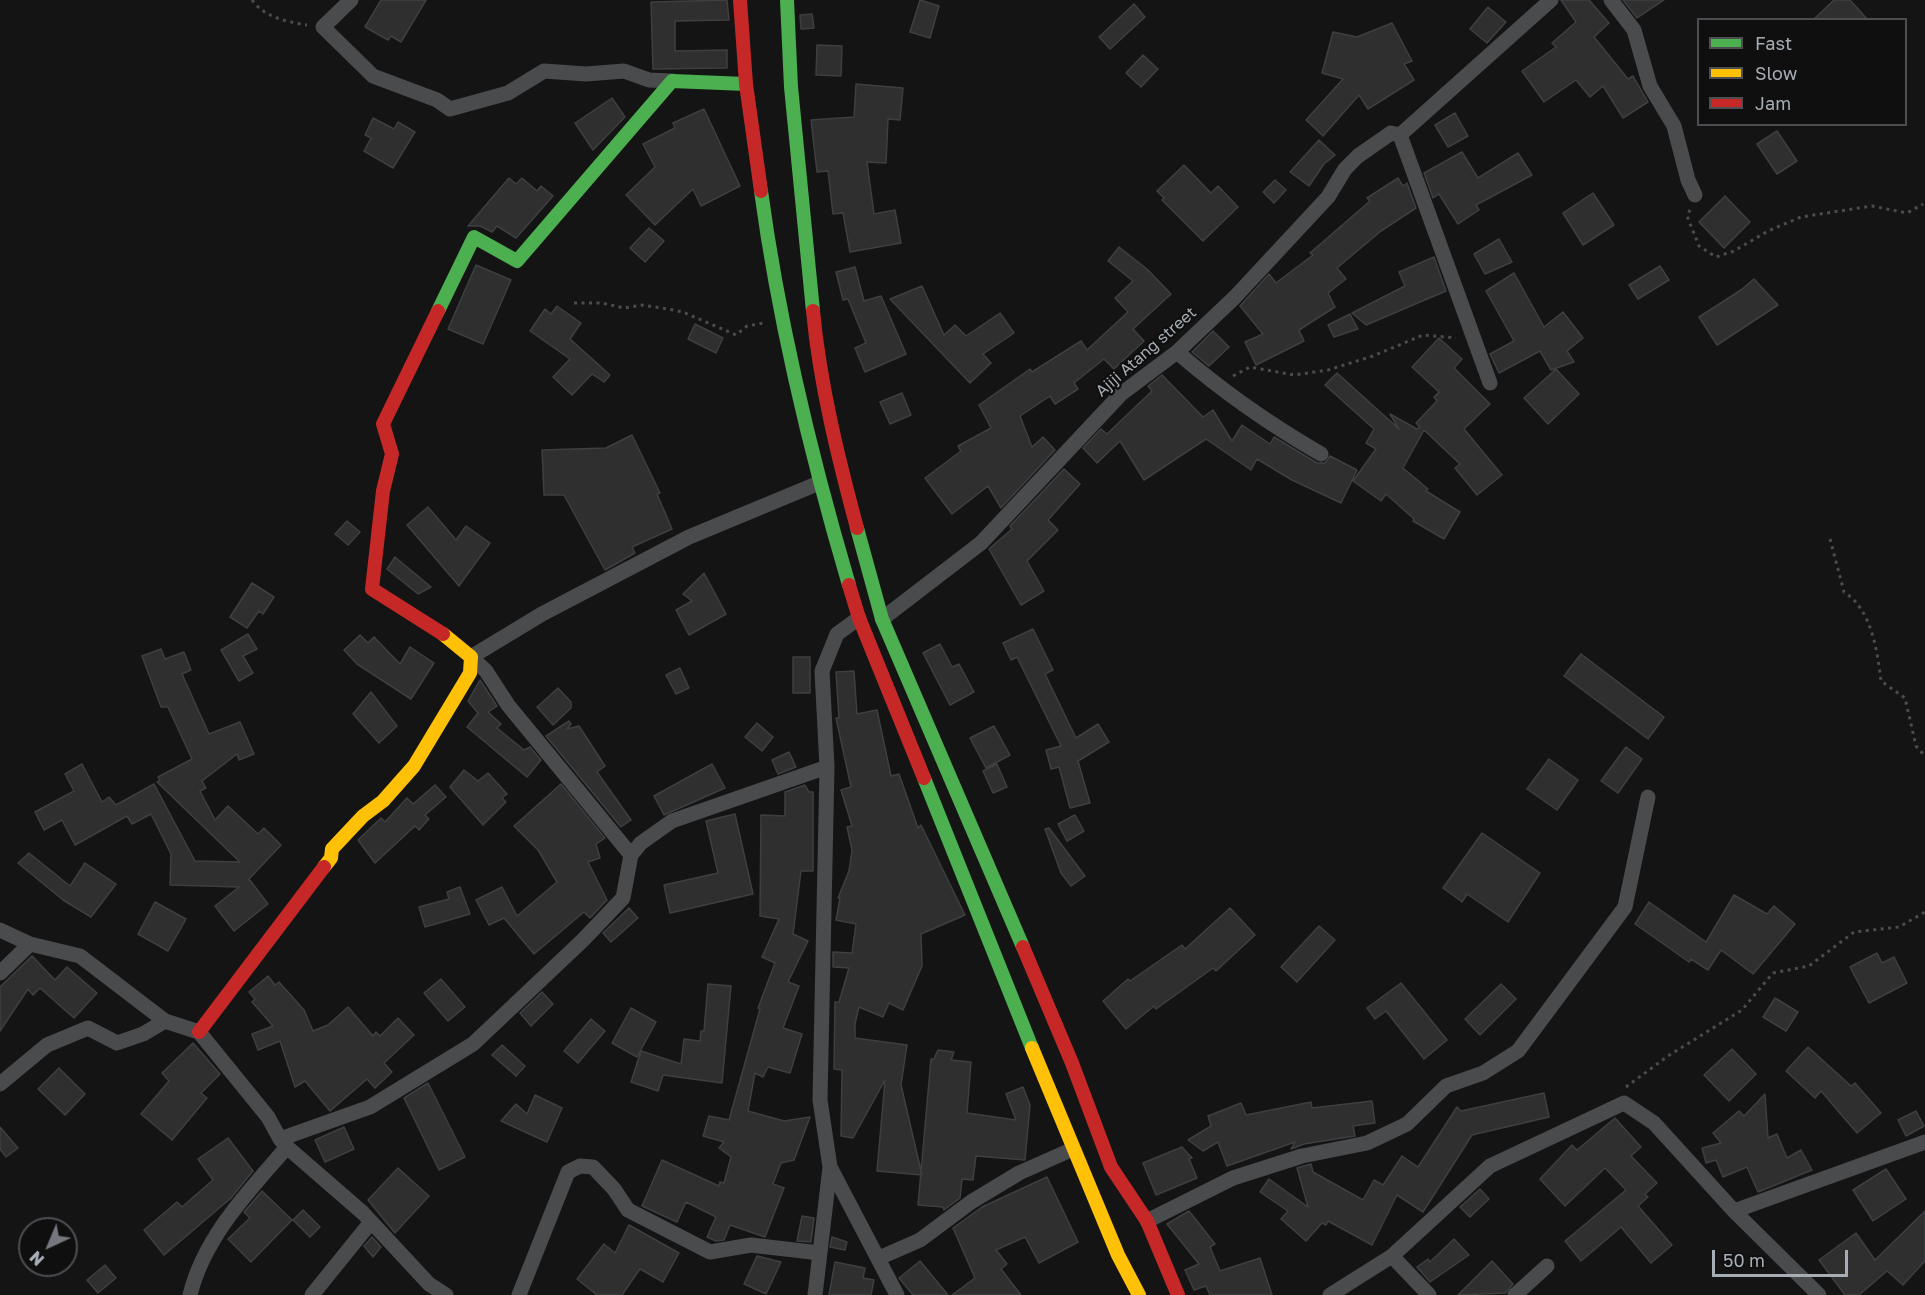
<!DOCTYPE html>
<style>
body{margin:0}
#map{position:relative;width:1925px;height:1295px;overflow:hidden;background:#141415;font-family:"Golos Text",sans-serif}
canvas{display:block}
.legend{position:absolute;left:1697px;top:18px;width:210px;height:108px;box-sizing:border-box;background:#0f0f10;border:2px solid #4c4e52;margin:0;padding:8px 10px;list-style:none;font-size:18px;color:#a7adb4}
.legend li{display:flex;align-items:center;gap:12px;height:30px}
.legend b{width:30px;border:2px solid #4c4e52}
.north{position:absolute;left:18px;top:1217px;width:60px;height:60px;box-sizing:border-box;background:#0f0f10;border:2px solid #4c4e52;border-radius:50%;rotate:224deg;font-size:16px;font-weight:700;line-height:24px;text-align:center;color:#a7adb4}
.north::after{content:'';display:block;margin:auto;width:21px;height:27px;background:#74777c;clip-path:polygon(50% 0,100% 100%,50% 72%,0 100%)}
.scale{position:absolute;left:1712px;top:1250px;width:136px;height:27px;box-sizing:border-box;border:3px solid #a7adb4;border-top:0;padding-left:8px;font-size:18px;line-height:21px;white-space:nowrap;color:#a7adb4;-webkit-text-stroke:4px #0f0f10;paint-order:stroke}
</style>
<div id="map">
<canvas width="1925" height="1295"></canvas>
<ul class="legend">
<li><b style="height:8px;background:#4caf50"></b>Fast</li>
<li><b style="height:8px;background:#ffc107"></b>Slow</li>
<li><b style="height:8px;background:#c62828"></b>Jam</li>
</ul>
<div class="north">N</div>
<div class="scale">50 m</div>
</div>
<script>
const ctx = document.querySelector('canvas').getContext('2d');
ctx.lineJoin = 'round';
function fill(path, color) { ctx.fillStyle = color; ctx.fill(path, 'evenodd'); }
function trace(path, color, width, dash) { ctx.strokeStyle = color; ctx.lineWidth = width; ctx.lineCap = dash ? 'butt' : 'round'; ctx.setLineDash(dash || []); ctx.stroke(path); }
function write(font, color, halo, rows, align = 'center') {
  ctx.font = font + ' "Golos Text",sans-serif'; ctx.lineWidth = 4.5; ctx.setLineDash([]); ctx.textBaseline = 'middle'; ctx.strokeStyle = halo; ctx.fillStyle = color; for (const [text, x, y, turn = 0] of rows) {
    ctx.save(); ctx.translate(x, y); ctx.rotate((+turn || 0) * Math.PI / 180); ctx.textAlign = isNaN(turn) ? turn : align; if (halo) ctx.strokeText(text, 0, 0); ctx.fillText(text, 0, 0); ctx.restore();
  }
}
const building = new Path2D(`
 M381,0H426L401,42L391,36L388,40L365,27Z
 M727,0L729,20L675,21V51L727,50V68L653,69L651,2Z
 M920,0L939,6L930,38L910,32Z
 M1561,0H1589L1609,23L1594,37L1628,79L1633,76L1648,102L1623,118L1603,86L1590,97L1576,80L1544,102L1522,71L1556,47L1552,43L1576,22Z
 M1623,0H1664L1637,18Z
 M1834,0H1850L1868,20H1813Z
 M1134,4L1145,17L1110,49L1099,37Z
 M1488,7L1506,22L1487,43L1470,29Z
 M812,14L814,28L801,29L800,15Z
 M1392,23L1412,61L1404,64L1414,80L1368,109L1359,95L1323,136L1306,120L1343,79L1322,73L1333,32L1357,37Z
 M817,45L842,46L841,76L816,75Z
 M1143,55L1158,69L1141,87L1126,73Z
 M856,84L903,88L900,120L888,119L886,163L867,162L874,214L895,210L901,243L850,252L843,213L833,214L828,171L817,172L811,120L854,117Z
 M612,98L625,117L593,150L575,123Z
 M704,109L740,186L701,206L693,189L655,225L626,195L655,167L643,144L675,128L673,123Z
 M1455,113L1468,136L1448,147L1435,125Z
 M373,118L394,129L398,122L415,132L393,168L364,151L371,138L365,135Z
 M1777,131L1797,161L1777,174L1757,144Z
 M1319,140L1335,155L1324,164L1309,186L1290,172Z
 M1462,152L1478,178L1518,153L1532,175L1476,205L1479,210L1458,224L1439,194L1433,198L1424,173Z
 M1184,165L1211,193L1218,186L1238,207L1203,241L1162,200L1164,198L1157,191Z
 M509,178L516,184L522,178L537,191L541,186L553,196L516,238L497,226L492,232L480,226H468Z
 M1398,178L1403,186L1407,183L1416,208L1381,231L1337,268L1346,279L1328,293L1335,307L1299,330L1304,341L1256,365L1245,342L1263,334L1240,306L1269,274L1276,283L1313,255L1310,253L1370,201L1367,198Z
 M1275,180L1286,190L1274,203L1263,192Z
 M1593,193L1614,225L1583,245L1563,213Z
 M1725,196L1750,222L1724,248L1699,222Z
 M649,228L664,241L645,262L630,248Z
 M1499,239L1512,262L1485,274L1474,254Z
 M1119,247L1148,270L1171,294L1133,329L1144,341L1114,369L1104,359L1074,383L1078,389L1055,404L1050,396L1020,416L1032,447L1043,437L1055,450L1001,508L988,486L952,514L925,478L961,451L958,446L991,428L979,405L1030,369L1032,372L1081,341L1087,350L1128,312L1115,298L1133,281L1108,261Z
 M1434,257L1446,291L1366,325L1352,313L1405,286L1399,272Z
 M476,265L511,280L483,344L448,329Z
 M1660,266L1669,280L1638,299L1629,285Z
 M855,267L864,301L881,296L906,354L865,372L855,348L866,343L848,299L843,300L836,272Z
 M1514,273L1544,327L1563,312L1583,338L1567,351L1574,362L1551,370L1540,351L1499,373L1490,354L1514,341L1486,291Z
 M1754,279L1778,305L1717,345L1699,317L1741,290Z
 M922,286L944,335L955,325L966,336L1000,313L1014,333L983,354L991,363L970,383L890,299Z
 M557,306L581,323L570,339L610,375L604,382L592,374L572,395L553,377L570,359L530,331L545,309L551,314Z
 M1350,314L1358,329L1334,337L1328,325Z
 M695,324L723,338L716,353L688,339Z
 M1213,331L1229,347L1209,366L1192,352Z
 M1439,338L1462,359L1454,368L1490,404L1464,429L1502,475L1477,495L1455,468L1460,464L1424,430L1403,468L1428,489L1426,491L1460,512L1444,539L1413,521L1414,519L1386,494L1381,501L1353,481L1376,449L1366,443L1374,429L1325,385L1337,373L1399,429L1390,414L1417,429L1420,427L1416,423L1437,401L1434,397L1439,392L1412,367Z
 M1556,369L1579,394L1548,424L1524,398Z
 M1162,375L1203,417L1213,410L1232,441L1242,425L1270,444L1274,437L1317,463H1325L1330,456L1357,470L1341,503L1292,480L1257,459L1251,470L1206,439L1144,480L1120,441L1097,463L1083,448L1101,429L1107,434L1152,391L1148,386Z
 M902,393L911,415L890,424L880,402Z
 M632,435L660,493L657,494L672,529L632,547L635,553L605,570L564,495H544L542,450L606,448Z
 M1064,469L1080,484L1048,520L1058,530L1027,561L1044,591L1021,605L989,549L1012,529L1010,526Z
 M428,507L456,540L466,526L490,543L459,586L407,525Z
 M347,521L360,532L348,545L335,534Z
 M395,557L431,587L418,594L387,569Z
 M704,573L726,614L689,635L676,610L692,601L683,594Z
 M252,583L274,597L263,614L259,611L247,628L230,617Z
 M1033,629L1053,670L1045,674L1076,738L1098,724L1109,742L1078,761L1090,803L1070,808L1059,767L1051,769L1046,750L1061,746L1017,657L1011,660L1003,643Z
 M248,634L257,649L243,656L253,673L239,681L221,650Z
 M360,635L368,643L374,637L400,664L410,647L434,663L411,699L357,664L344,650Z
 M940,644L952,667L959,664L974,692L950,705L923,653Z
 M161,649L165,659L184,652L191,670L182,674L209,734L240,722L254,754L239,760L237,754L202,781L206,788L200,791L215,820L228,806L258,834L264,828L281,845L249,879L268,904L234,931L215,906L239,887L170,885L171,854L151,814L132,824L127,816L75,845L62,820L44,830L35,812L74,791L65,774L82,764L102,802L109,797L116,805L154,784L195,861L240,862L157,782L160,780L158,777L192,759L168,707H161L142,656Z
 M1581,654L1664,717L1648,739L1564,676Z
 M793,657H810V693H793Z
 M680,668L689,688L676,694L666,675Z
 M854,671L857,714L877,710L891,776L899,774L918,828L921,825L965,915L921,934L922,966L903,1010L889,1003L883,1017L859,1007L855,1024V1038L907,1045L901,1085L922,1175L877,1171L885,1080L853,1138L841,1136L842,1070L834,1069L835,1002H839L849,968L833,967V952L852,953L856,924L836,920L840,898H838L849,871L852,850L847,827L852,826L841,790L851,787L836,718H839L836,672Z
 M480,680L497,706L488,712L501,724L497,728L524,750L530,747L541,760L527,777L467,727L478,713L468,701Z
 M558,688L571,702V708L553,725L537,707Z
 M371,692L397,726L379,743L353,714Z
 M569,721L571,724L567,729L579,726L605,766L597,772L631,820L621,827L546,736Z
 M757,723L773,737L762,751L745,737Z
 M994,726L1010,755L986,768L970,738Z
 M1626,747L1642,759L1618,793L1601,781Z
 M789,752L796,767L778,774L772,760Z
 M1549,759L1578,780L1557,810L1527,789Z
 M712,764L725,788L664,815L654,796Z
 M997,764L1007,787L993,793L983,771Z
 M464,770L478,781L488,773L507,794L502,798L506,802L483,825L450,787Z
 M561,784L605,838L596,844L600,858L588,862L607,900L590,918L584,912L534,954L504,918L489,925L476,900L502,887L517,916L557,882L538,850L514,826Z
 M435,785L446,797L425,815L429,819L419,830L415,826L375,863L358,840L381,818L385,822L407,798L413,804Z
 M805,785L809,792H813V871H801L793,934L808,941L788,982L799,986L783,1028L802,1034L790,1073L768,1067L763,1077L755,1073L748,1111L784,1121L810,1117L794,1160L781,1163L773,1184L784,1188L765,1237L730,1225L724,1240L716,1241L707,1237L716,1217L686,1202L677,1222L642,1206L662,1160L719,1186L720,1182L724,1183L731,1157L719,1148L724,1142L703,1136L709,1116L729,1120L760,1009L758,1008L775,963L762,957L779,919L760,916L761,815L785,816V792Z
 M735,814L753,894L670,913L664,885L718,873L706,821Z
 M1075,815L1084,831L1067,841L1058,824Z
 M1049,828L1085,876L1071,886L1061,873L1045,829Z
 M1482,833L1540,873L1508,922L1467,894L1462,902L1443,888Z
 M29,853L70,886L85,863L116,884L91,917L63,900L18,863Z
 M460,887L470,914L425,927L419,907L449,899L447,892Z
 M1734,895L1767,914L1774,906L1795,924L1753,974L1721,950L1708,970L1691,959L1689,962L1635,924L1649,902L1706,942Z
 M155,902L186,919L168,951L138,934Z
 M629,908L638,918L611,942L603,933Z
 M1230,908L1255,935L1216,971L1213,968L1156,1009L1154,1006L1126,1029L1103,1001L1128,979L1130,981L1182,945L1185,949Z
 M1319,926L1335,940L1297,982L1281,967Z
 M1877,953L1882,963L1894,957L1907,983L1869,1003L1850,967Z
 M32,956L55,980L67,967L97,993L74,1018L40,988L33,995L28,989L0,1031V987Z
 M268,976L275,985L279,982L304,1010L313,1031L328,1025L348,1007L373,1036L376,1032L380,1036L398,1018L414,1035L384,1063L392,1072L375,1088L367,1079L330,1111L305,1081L295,1087L280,1041L258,1050L252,1034L273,1026L252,1002L255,999L249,992Z
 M441,979L465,1007L448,1021L424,993Z
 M1401,983L1447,1040L1424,1059L1386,1011L1375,1019L1367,1008Z
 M708,984L731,986L722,1083L663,1075L658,1091L631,1082L641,1051L681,1064L684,1039L700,1041L701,1031H704Z
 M1501,984L1516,999L1480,1035L1465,1019Z
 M542,992L553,1004L531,1026L520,1013Z
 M1775,998L1798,1012L1786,1031L1763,1017Z
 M631,1008L656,1022L637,1057L612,1043Z
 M591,1019L605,1031L578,1063L564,1051Z
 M193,1043L220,1074L201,1093L207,1098L172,1140L141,1114L169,1081L162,1073Z
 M502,1045L525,1066L516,1076L492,1055Z
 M1808,1047L1851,1086L1855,1083L1881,1113L1857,1133L1821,1091L1815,1098L1786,1071Z
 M1732,1049L1756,1074L1729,1101L1704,1075Z
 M938,1050L954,1052L951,1060L971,1062L967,1113L1016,1120L1006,1094L1023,1087L1030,1105L1025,1160L976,1156L973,1180L962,1179L960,1198L944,1210L943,1207L918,1205L931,1059H934Z
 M59,1068L85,1094L65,1115L38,1089Z
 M428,1083L465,1157L439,1170L404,1098Z
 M1544,1093L1549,1117L1472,1135L1423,1212L1397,1195L1372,1245L1328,1221L1326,1225L1322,1223L1306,1241L1281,1219L1288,1211L1260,1192L1269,1179L1308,1207L1297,1168L1311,1164L1313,1172L1363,1200L1374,1180L1383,1185L1402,1156L1418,1167L1457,1107L1461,1111Z
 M1765,1094L1768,1138L1777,1134L1787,1158L1801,1150L1812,1170L1758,1192L1747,1167L1723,1177L1716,1160L1706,1163L1702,1148L1721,1143L1713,1133L1739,1111L1744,1116Z
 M535,1095L562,1108L547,1142L501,1121L516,1104L527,1114Z
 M1372,1101L1375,1123L1353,1126L1355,1136L1304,1144L1291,1149L1295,1142L1227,1166L1218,1142L1203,1151L1188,1140L1211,1126L1208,1116L1241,1103L1246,1115L1311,1102L1312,1108Z
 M1916,1111L1924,1126L1906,1136L1898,1120Z
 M1615,1118L1641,1147L1631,1156L1657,1183L1645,1194L1648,1197L1638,1206L1672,1245L1651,1263L1621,1227L1581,1261L1565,1241L1626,1190L1605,1168L1565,1206L1540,1179L1572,1145L1577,1150Z
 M0,1127L18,1148L6,1157L0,1149Z
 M344,1127L354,1149L325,1162L315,1140Z
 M228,1138L253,1171L231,1198L164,1255L144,1230L177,1202L182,1207L213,1180L198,1159Z
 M1182,1147L1192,1158L1189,1159L1197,1178L1156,1195L1143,1163Z
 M398,1168L429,1196L395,1233L368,1200Z
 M1886,1169L1906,1199L1873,1221L1853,1190Z
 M1047,1177L1078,1242L1039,1263L1025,1237L996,1250L1007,1264L1001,1269L1021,1295H952L975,1278L953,1228L982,1207Z
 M1480,1189L1489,1199L1470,1217L1460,1207Z
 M262,1191L292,1220L251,1262L228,1239L250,1218L244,1212Z
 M303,1210L320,1227L310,1237L293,1220Z
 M1189,1211L1215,1244L1210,1247L1220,1271L1260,1258L1272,1295H1210L1206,1286L1194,1290L1185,1270L1199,1264L1167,1224Z
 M1925,1211V1261L1903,1285L1887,1271L1859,1295H1845L1819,1260L1856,1233L1875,1260Z
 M802,1216L814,1218L811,1242L797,1241Z
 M629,1225L679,1253L663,1282L640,1269L622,1295H597L577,1279L604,1244L615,1253Z
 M372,1237L381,1247L373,1257L364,1246Z
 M832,1237L847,1242L845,1250L830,1247Z
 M1454,1239L1469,1255L1430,1282L1417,1267L1428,1259L1430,1262Z
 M757,1256L781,1262L766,1294L744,1284Z
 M920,1261L948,1295H913L899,1278Z
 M1492,1261L1513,1284L1506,1293L1458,1295Z
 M835,1262L865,1268L863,1278L874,1280L871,1295H829Z
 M105,1265L116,1278L98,1293L87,1280Z`);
fill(building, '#2f2f30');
trace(building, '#3d3f41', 1.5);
trace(new Path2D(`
 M252,0C264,17 287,22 307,25
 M1690,210L1687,216L1699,246L1716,257L1734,251L1768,231L1801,217L1872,206L1907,213L1923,204
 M574,303H602L624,308L642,305L668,309L683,312L736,335L747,326L764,323
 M1233,376L1250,367L1294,375L1328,370L1373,356L1423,335L1456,338
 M1830,539L1844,592C1872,610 1877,650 1881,681L1905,698L1916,746L1925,756
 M1626,1087L1668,1056L1742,1010L1773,973L1809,966L1854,932L1899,927L1925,912`), '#4a4c4e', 3, [3, 4.5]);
trace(new Path2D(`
 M351,0L323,27L373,76L437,100L450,109L508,93L544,71L586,74L624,71L649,80L672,81
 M1611,0L1634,30L1650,86L1674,126L1688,180L1695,195
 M1400,135L1490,383
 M1177,352C1222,391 1269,424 1321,454
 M882,619L981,543L1121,394L1177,352L1235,297L1328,197L1345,169L1358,156L1391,133L1400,135L1551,0
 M631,855L508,705L486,671L471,657L542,614L689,537L819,483
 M0,930L30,944L80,956L165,1021
 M0,973L30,944
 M0,1084L47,1045L88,1028L117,1043L143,1034L165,1021L199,1032L268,1117L280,1139L287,1147L363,1213L429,1284L446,1295
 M280,1139L370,1107L473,1044L583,940L623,898L631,855L641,843L672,821L827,767
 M830,1167L897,1295
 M1734,1211L1925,1142
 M1147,1221L1233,1178L1302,1156L1367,1143L1407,1124L1446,1086L1483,1073L1518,1051L1625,907L1648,797
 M1392,1256L1429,1295
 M879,1258L920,1240L971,1202L1019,1173L1073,1149
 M190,1295C204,1237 249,1191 287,1147
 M312,1295L371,1222
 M519,1295L568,1172L580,1166L593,1167L614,1189L628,1210L710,1252L751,1245L820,1253
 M815,1295L830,1167L820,1100L827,767L822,671L837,634L859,618
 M1330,1295L1392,1256L1490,1166L1624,1103L1654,1123L1734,1211L1819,1295
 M1515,1295L1547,1266`), '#494b4d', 15);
trace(new Path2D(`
 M787,0L791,87L813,311
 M761,191C779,324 811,456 849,585
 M438,311L474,237L517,261L672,81L746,84
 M857,528L882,619L1023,947
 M924,778L1032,1048`), '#4caf50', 14);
trace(new Path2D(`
 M324,867L331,858L332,849L363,816L383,801L414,766L470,673L471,657L443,634
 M1032,1048L1118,1255L1139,1295`), '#ffc107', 14);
trace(new Path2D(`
 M740,0L746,84L761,191
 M438,311L383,424L392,454L383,491L372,589L443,634
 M813,311C820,385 838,457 857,528
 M849,585L859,618L924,778
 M1023,947L1072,1063L1111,1167L1147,1221L1178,1295
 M199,1032L324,867`), '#c62828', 14);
write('16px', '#a7adb4', '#0f0f10', [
 ["Ajiji Atang street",1146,352,-41]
]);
</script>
